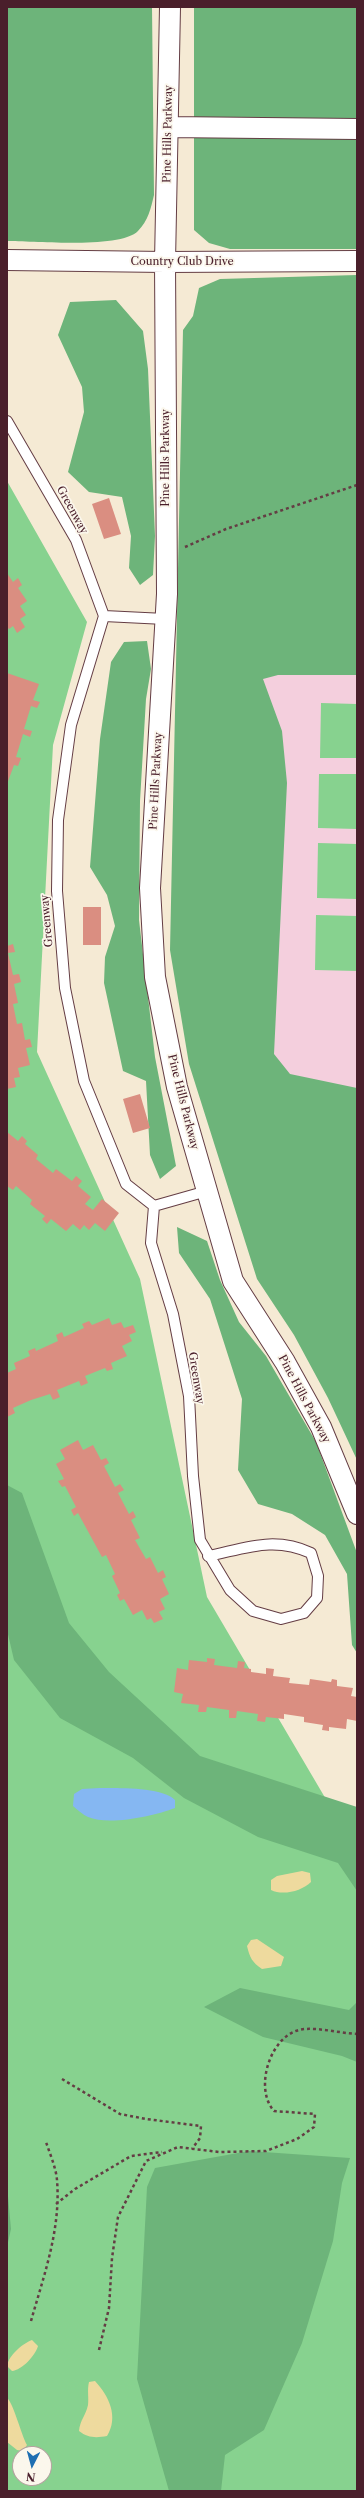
<!DOCTYPE html>
<style>
body{margin:0}
#map{position:relative;width:364px;height:2498px;overflow:hidden;background:#f5ead4;font-family:"Libre Caslon Text",serif}
canvas{display:block}
.frame{position:absolute;inset:0;border:8px solid #4a1f2b;pointer-events:none}
.north{position:absolute;left:12px;top:2446px;width:40px;height:40px;box-sizing:border-box;background:#fbf7ec;border:1px solid #b4a19f;border-radius:50%;rotate:186deg;font-size:11px;font-weight:700;line-height:16px;text-align:center;color:#4a1f2b}
.north::after{content:'';display:block;margin:auto;width:14px;height:18px;background:#1f6fb2;clip-path:polygon(50% 0,100% 100%,50% 72%,0 100%)}
</style>
<div id="map">
<canvas width="364" height="2498"></canvas>
<div class="frame"></div>
<div class="north">N</div>
</div>
<script>
const ctx = document.querySelector('canvas').getContext('2d');
ctx.lineJoin = 'round';
function fill(path, color) { ctx.fillStyle = color; ctx.fill(path, 'evenodd'); }
function trace(path, color, width, dash) { ctx.strokeStyle = color; ctx.lineWidth = width; ctx.lineCap = dash ? 'butt' : 'round'; ctx.setLineDash(dash || []); ctx.stroke(path); }
function write(font, color, halo, rows, align = 'center') {
  ctx.font = font + ' "Libre Caslon Text",serif'; ctx.lineWidth = 3.5; ctx.setLineDash([]); ctx.textBaseline = 'middle'; ctx.strokeStyle = halo; ctx.fillStyle = color; for (const [text, x, y, turn = 0] of rows) {
    ctx.save(); ctx.translate(x, y); ctx.rotate((+turn || 0) * Math.PI / 180); ctx.textAlign = isNaN(turn) ? turn : align; if (halo) ctx.strokeText(text, 0, 0); ctx.fillText(text, 0, 0); ctx.restore();
  }
}
fill(new Path2D(`
 M250,675H357V1093L249,1071Z`), '#f4cfdd');
fill(new Path2D(`
 M7,481L87,622L53,745L37,1052L140,1279L207,1597L357,1852V2491H7ZM20,2454H44V2478H20Z
 M321,703L357,704V758H320Z
 M319,774H357V829L318,828Z
 M318,843L357,844V899L317,898Z
 M316,915L357,916V971L315,970Z`), '#87d28f');
fill(new Path2D(`
 M7,7H152L154,195C151,208 148,221 138,231C121,249 33,241 7,241Z
 M194,7H357V249H230L209,243L194,230Z
 M357,275V675H278L263,679L282,731L287,783L274,1054L290,1074L357,1088V1460L328,1398L294,1335L257,1279L189,1064L170,950L183,330L193,316L199,288L220,279Z
 M116,300L143,331L148,369L155,536L153,575L140,585L129,568L131,536L122,497L89,492L68,472L84,412L82,387L58,335L70,302Z
 M147,641L151,669L146,699L140,801L139,920L155,1057L176,1166L160,1179L150,1155L146,1081L123,1071L104,983L105,957L115,926L107,895L90,867L100,739L111,662L124,642Z
 M177,1227L207,1241L220,1280L239,1322L266,1356L316,1442L357,1553V1653L352,1645L347,1574L325,1535L292,1514L258,1504L238,1470L242,1399L210,1299L179,1253Z
 M7,1485L22,1493L69,1623L109,1672L200,1756L357,1807V1891L338,1863L258,1837L184,1798L133,1758L60,1718L14,1660L7,1630Z
 M240,1988L349,2010L357,2002V2062L342,2056L263,2037L204,2007Z
 M249,2151L350,2158L342,2183L333,2241L302,2343L264,2430L225,2455L221,2491H169L137,2379L147,2187L155,2168Z
 M7,2185L11,2229L7,2247Z`), '#6db47a');
fill(new Path2D(`
 M302,1871L310,1873L311,1882C302,1891 283,1896 271,1890V1880L277,1876Z
 M257,1939L284,1957L281,1966L262,1969C252,1962 250,1958 247,1946L251,1940Z
 M32,2340L38,2346C35,2356 22,2370 12,2371L7,2366C9,2355 22,2344 32,2340Z
 M95,2381C109,2396 119,2417 107,2436C96,2438 88,2438 79,2431C80,2420 86,2415 88,2405C89,2398 87,2390 89,2382Z
 M7,2398C13,2402 21,2434 27,2445L23,2451L17,2450L7,2442Z`), '#eeda9e');
fill(new Path2D(`
 M100,1788C118,1788 163,1787 175,1800V1808C154,1816 109,1826 88,1817C83,1815 78,1810 73,1806L74,1794L82,1789Z`), '#85b7f2');
fill(new Path2D(`
 M109,498L121,534L104,539L92,504Z
 M7,573L13,582L18,578L22,585L18,588L27,601L20,606L26,615L20,619L25,627L17,633L13,626L9,629L7,627Z
 M7,673L39,684L33,700L40,702L37,708L31,706L24,729L32,731L30,737L23,734L16,757L21,758L18,766L14,765L7,784Z
 M83,907H101V945H83Z
 M13,944L15,952L8,953L13,975L19,974L21,982L14,984L18,1003L13,1004L17,1024L22,1023L25,1040L30,1039L32,1047L26,1048L30,1065L18,1068L20,1077L14,1078L16,1087L7,1089V946Z
 M140,1094L150,1128L133,1133L123,1099Z
 M7,1132L18,1141L22,1136L27,1141L25,1144L38,1155L36,1159L53,1173L56,1169L72,1181L76,1176L82,1181L78,1186L91,1197L85,1204L93,1210L102,1199L119,1213L105,1231L95,1223L89,1230L84,1225L80,1230L73,1224L66,1231L51,1219L47,1224L42,1219L45,1216L30,1204L32,1200L16,1186L13,1190L7,1186Z
 M109,1318L112,1325L121,1322L124,1328L133,1325L136,1332L129,1335L132,1341L122,1346L127,1356L111,1363L113,1369L107,1371L105,1368L85,1376L88,1383L81,1386L79,1381L57,1390L60,1397L53,1400L50,1394L31,1400L13,1408L15,1413L7,1417V1373L16,1369L14,1363L30,1356L28,1351L35,1348L36,1351L58,1341L56,1335L62,1332L64,1337L84,1328L82,1324L89,1321L92,1325Z
 M78,1440L83,1450L93,1445L101,1460L106,1458L109,1463L104,1466L115,1487L120,1484L124,1490L118,1493L129,1514L133,1511L136,1517L131,1520L140,1538L135,1540L146,1559L150,1557L158,1573L163,1570L166,1577L162,1579L169,1594L160,1599L165,1609L159,1612L163,1619L154,1623L151,1618L147,1620L142,1610L133,1615L124,1599L120,1601L117,1595L120,1593L112,1576L115,1574L106,1555L102,1557L78,1513L74,1516L71,1510L76,1507L65,1486L62,1487L58,1481L64,1479L56,1464L65,1459L60,1450Z
 M207,1658L215,1659L214,1665L237,1668L238,1661L245,1662L244,1668L251,1669V1672L266,1674V1668L274,1669L273,1676L290,1678L289,1683L309,1685L310,1679L331,1682L332,1679L337,1680V1686L353,1688L351,1696L357,1697V1721L347,1719L346,1729L329,1727V1731L322,1730L323,1725L304,1722V1717L284,1714V1719L266,1717L265,1722L257,1721L258,1714L237,1711L236,1718H229V1710L207,1707L206,1712H198L199,1705L181,1703L183,1694L174,1692L177,1668L188,1670L189,1660L207,1662Z`), '#da8e81');
const service = new Path2D(`
 M7,421L76,540L104,616L71,725L58,820L57,891L65,988L84,1081L126,1184L154,1206
 M104,616L165,619
 M207,1191L154,1206L151,1243L173,1314L189,1396L193,1476L200,1540L230,1590L253,1611L281,1619L304,1613L317,1598L318,1576L311,1553C274,1536 247,1548 208,1556`);
const minor = new Path2D(`
 M170,7L165,262L167,594L150,888L155,977L177,1087L233,1281L285,1362L321,1427L357,1514
 M168,127L357,129
 M7,260L165,262L357,261`);
trace(service, '#643d44', 12);
trace(minor, '#643d44', 22);
trace(new Path2D(`
 M185,547L226,529L357,485
 M62,2079L120,2114L146,2119L201,2126L200,2138L192,2149
 M56,2204L75,2189L131,2156L162,2152
 M31,2321C44,2275 61,2229 57,2180C56,2168 50,2154 46,2142
 M99,2350L109,2308L112,2258L118,2217L146,2161L178,2147L219,2152L266,2151L297,2139L314,2127L315,2114L274,2111C253,2088 271,2031 305,2029C321,2028 340,2033 357,2034`), '#643d44', 2.5, [3, 3]);
trace(service, '#fff', 10);
trace(minor, '#fff', 20);
write('11px', '#4a1f2b', '#fbf7ec', [
 ["Pine Hills Parkway",168,134,-89],
 ["Country Club Drive",182,262],
 ["Pine Hills Parkway",166,458,-90],
 ["Greenway",72,510,61],
 ["Pine Hills Parkway",156,781,-87],
 ["Greenway",47,921,-95],
 ["Pine Hills Parkway",183,1102,76],
 ["Greenway",196,1378,81],
 ["Pine Hills Parkway",304,1399,62]
]);
</script>
